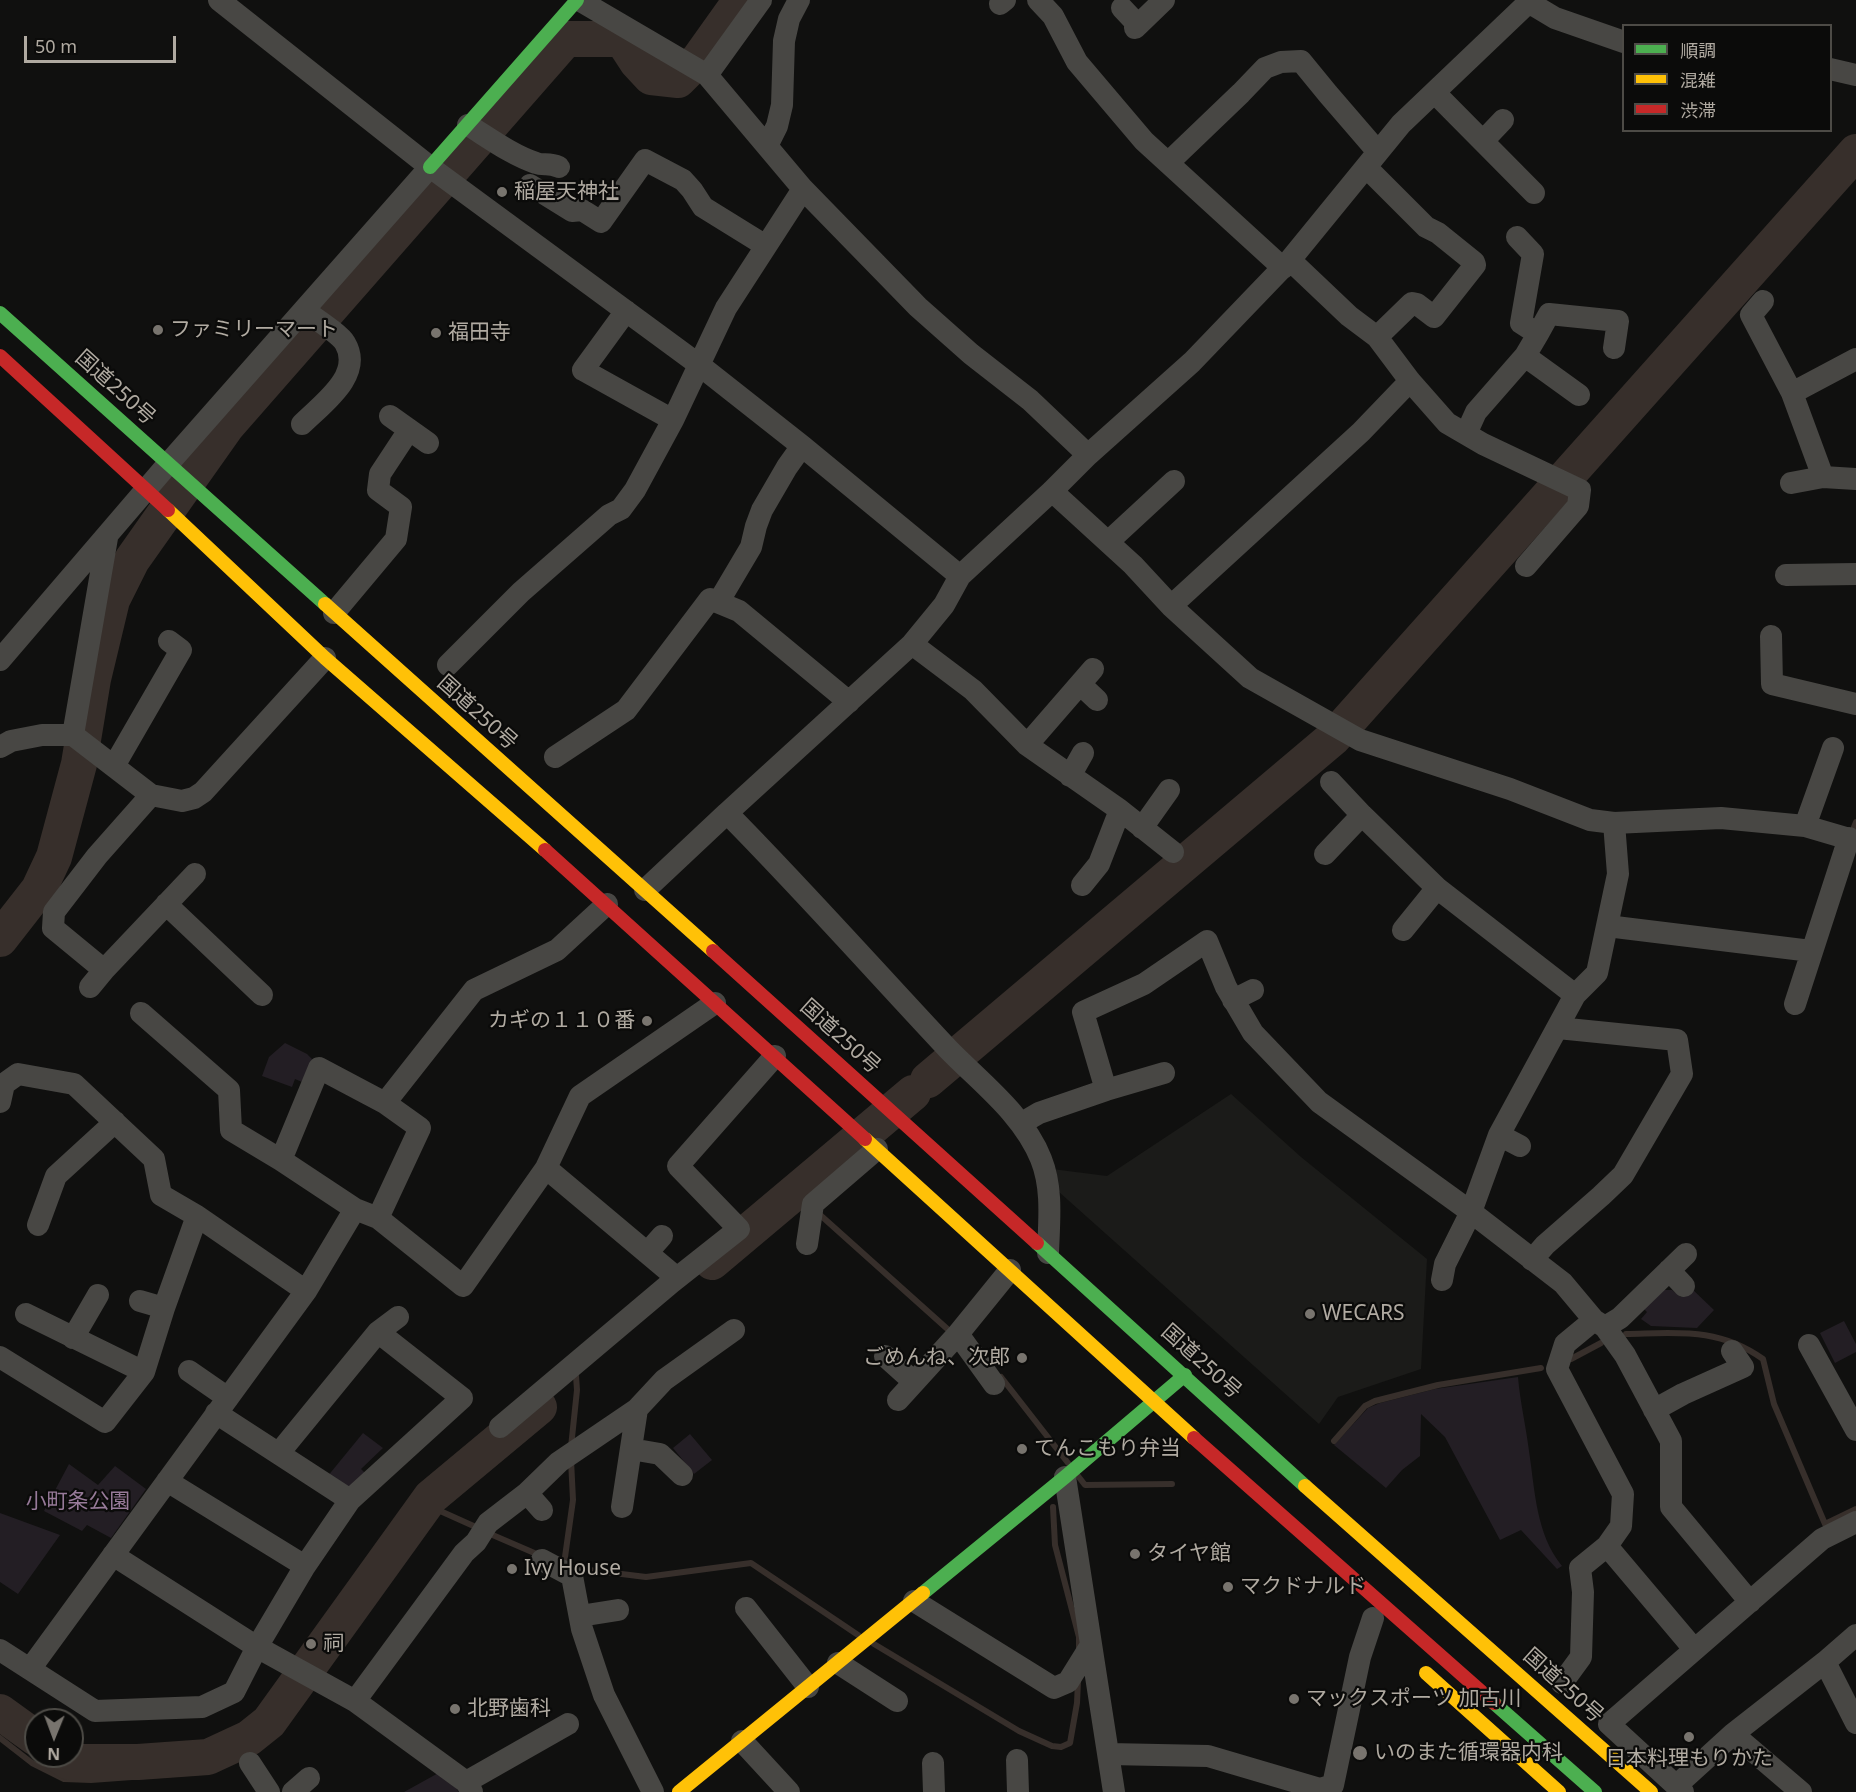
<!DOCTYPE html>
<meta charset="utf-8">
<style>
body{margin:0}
#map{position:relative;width:1856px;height:1792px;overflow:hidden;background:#10100f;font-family:"Noto Sans","Noto Sans JP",sans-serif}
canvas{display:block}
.legend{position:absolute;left:1622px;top:24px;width:210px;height:108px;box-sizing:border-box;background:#0b0b0a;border:2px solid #4d4b46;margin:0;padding:8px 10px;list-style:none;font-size:18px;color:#b0aaa1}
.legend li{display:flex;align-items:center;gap:12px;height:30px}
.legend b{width:30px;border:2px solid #4d4b46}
.north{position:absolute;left:24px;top:1708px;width:60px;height:60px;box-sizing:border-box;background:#0b0b0a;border:2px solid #4d4b46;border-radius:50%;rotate:181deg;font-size:16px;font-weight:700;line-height:24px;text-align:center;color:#b0aaa1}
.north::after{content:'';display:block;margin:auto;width:21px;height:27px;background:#78746e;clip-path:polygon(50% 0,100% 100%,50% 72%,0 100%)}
.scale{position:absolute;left:24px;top:36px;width:152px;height:27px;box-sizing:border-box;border:3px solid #b0aaa1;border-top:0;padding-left:8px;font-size:18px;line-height:21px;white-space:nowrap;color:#b0aaa1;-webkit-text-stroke:4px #0b0b0a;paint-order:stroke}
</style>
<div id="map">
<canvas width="1856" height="1792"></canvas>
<ul class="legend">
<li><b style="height:8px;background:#4caf50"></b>順調</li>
<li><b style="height:8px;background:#ffc107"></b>混雑</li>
<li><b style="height:8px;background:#c62828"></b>渋滞</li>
</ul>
<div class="north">N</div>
<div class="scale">50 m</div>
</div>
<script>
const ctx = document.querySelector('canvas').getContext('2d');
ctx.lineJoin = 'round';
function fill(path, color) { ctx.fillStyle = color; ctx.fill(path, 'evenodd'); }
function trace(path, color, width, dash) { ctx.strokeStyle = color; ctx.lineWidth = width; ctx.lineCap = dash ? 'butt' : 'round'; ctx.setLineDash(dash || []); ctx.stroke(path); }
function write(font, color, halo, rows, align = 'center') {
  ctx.font = font + ' "Noto Sans","Noto Sans JP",sans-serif'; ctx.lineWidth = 4.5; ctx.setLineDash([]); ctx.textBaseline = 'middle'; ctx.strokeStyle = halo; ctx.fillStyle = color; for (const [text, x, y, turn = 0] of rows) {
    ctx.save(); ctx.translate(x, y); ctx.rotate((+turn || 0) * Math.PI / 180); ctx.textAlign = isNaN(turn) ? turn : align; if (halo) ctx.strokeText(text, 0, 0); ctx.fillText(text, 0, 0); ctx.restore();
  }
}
fill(new Path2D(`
 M1231,1094L1301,1157L1427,1259L1421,1369L1338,1397L1319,1424L1059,1192L1052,1169L1107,1176Z`), '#1b1b19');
fill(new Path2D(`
 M285,1043L307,1054L312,1059L302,1082L295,1079L292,1087L262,1076L269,1057Z
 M1691,1288L1714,1310L1697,1328L1651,1326L1641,1319L1647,1312L1644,1309L1664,1290H1672L1681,1297Z
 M1844,1321L1856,1344V1352L1835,1363L1820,1333Z
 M1518,1377C1520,1402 1526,1426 1529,1451C1535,1491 1536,1534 1562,1566L1557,1569L1521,1530L1500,1540L1445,1437L1421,1414L1420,1456L1402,1470L1386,1488L1334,1445L1368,1408L1380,1403L1435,1389Z
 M363,1433L383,1448L361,1469L365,1473L351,1486H339L327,1477Z
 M690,1434L712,1460L694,1474L673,1448Z
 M69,1464L98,1485L115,1466L146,1489L111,1538L87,1525L82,1531L44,1511Z
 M0,1513L60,1535L18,1594L0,1582Z
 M442,1771L459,1792H404Z`), '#231e24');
trace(new Path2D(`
 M1854,827L1856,822
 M795,1192L808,1204
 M818,1213L953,1334
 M1626,1334C1678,1333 1718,1327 1763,1359L1774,1404L1825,1524L1856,1509
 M1571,1359L1601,1343
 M1001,1377L1068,1463
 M1334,1441L1365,1406L1375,1401L1438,1385L1541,1368
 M571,1447L577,1390L576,1376
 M1078,1476L1085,1485L1172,1484
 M1053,1507L1055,1545L1079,1637V1650
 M488,1533L539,1555
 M567,1566L565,1557L573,1500L571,1460
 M573,1568L646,1577L751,1563L858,1635
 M874,1644L1019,1731L1052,1746L1061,1747L1070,1743L1077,1703L1078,1681
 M0,1738L32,1763L64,1779L91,1780L200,1772L224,1765L252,1752L283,1724L350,1621L404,1544L438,1510L478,1528`), '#372f2b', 6);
trace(new Path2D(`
 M0,939L39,889L54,857L79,764L93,679L112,600L132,560L226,427L566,39H622L637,62L651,77L678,80L699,59L741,0
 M928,1080L1333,738L1856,152
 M712,1262L913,1093
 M0,1712L36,1738
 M60,1756L69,1762H138L208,1757L249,1738L269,1722L431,1497L539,1407`), '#372f2b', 36);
trace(new Path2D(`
 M219,0L430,167L698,364L802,446L960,576
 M579,0L707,75L803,189L918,307L971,354L1030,400L1088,455
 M1038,0L1053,16L1077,62L1144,141L1283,268
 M1530,3L1555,18L1624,42
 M1000,4L1005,0
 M1122,8L1138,25
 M1135,28L1164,0
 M1830,69L1856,75
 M707,75L761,0
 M1435,93L1534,193
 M468,125C489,138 512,155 536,163C544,166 548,162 559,167
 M1484,140L1503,120
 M767,146L777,126L782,105L784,41L789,19L799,0
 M1168,163L1241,93L1265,68L1281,62L1301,61L1328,94L1378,152
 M1366,167L1426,227L1438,233L1474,262L1475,265L1434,317L1417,304L1412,303L1377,337
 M530,185L572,211L582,210L601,222L645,160L683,180L692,190L703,207L766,246
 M1290,260L1349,316L1377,337L1410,381L1447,423L1483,444L1580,490L1578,506L1526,566
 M1763,301L1751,315L1792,393L1823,477
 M626,311L583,370L673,420
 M1538,334L1549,314L1618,321L1614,348
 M1525,356L1579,395
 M1792,393L1856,359
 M390,416L428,443
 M302,424C322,404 364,375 345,343C340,334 313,317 304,310
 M1466,434L1476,412L1525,356L1538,334L1521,323L1533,254L1517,237
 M1791,483L1823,477L1856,479
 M1052,491L1133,565L1171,606L1250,678L1360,740L1510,789L1590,820L1614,823L1721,818L1805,826L1856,841
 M1108,542L1174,481
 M1786,575L1856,574
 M719,601L751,547L756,526L762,510L787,467L802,446
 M1171,606L1361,432L1410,381
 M334,613L396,539L401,507L378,490L380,474L409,430
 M1771,636L1772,684L1856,704
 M912,644L973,690L1027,745L1120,810L1173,852
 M0,660L168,464L430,167
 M448,665L521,592L609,515L621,509L635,490L673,420L726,308L803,189
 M1080,684L1097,700
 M73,735L107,538
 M1027,745L1093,669
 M0,747L11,741L42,735H73L151,795L182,801L194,798L203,792L325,658
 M555,757L626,710L710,599L739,611L849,702
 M114,766L181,650L169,641
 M1070,776L1083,753
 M1331,782L1362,815L1437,888L1575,995
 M151,795L97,856L54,912L53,928L104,970L195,874
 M1805,826L1833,748
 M1142,828L1169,790
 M1325,854L1362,815
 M1082,885L1099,864L1120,810
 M645,890L727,813
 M166,904L262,995
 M1607,926L1811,951
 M1403,930L1437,888
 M90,987L104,970
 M1233,1000L1253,990
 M1795,1004L1849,838
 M141,1013L229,1090L231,1130L281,1160
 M1164,1073L1106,1090L1083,1012L1144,984L1207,941L1226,987L1253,1033L1319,1102L1471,1212L1563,1283L1594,1320
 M0,1102L4,1084L18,1074L74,1084L154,1159L161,1195L197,1216L306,1291
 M385,1103L319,1068L281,1160L355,1209L378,1218L463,1286L546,1168
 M1022,1123L1039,1113L1106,1090
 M1499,1135L1520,1146
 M378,1218L420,1128L385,1103L474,990L557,950L607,904
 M38,1225L56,1176L115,1122
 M807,1244L813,1204L877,1149
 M647,1253L662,1236
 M1048,1253C1049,1222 1053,1189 1041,1159C1023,1114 981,1083 948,1049C874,970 803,890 727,813L912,644L944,605L960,576L1052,491L1088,455L1192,362L1290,260L1401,124L1531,0
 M1532,1260L1545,1245L1601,1196L1623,1175L1682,1074L1677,1040L1558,1028
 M1669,1270L1684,1286
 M677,1278L546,1168L580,1096L715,1003
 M1442,1280L1445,1264L1471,1212L1499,1135L1575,995L1597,973L1618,874L1614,823
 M140,1301L164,1308
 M26,1314L144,1372
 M1605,1327L1620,1318L1686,1254
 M378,1332L398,1317
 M73,1338L98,1295
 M1809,1345L1856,1430
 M885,1356L914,1382
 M0,1357L105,1422L144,1372L164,1308L197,1216
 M189,1371L228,1398
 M994,1384L958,1334L1010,1270
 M898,1400L958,1334
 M1654,1410L1683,1394L1743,1367L1732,1351
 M216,1413L350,1500
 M500,1427L672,1282L739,1229L678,1166L775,1056
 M631,1449L660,1454L682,1475
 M1065,1477L1114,1792
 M167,1481L305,1566
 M527,1493L542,1510
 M622,1507L637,1409
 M1607,1546L1621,1526L1623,1494L1557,1369L1565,1344L1594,1320L1605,1327L1625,1355L1671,1441V1507L1750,1602
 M113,1555L257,1647L355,1701L466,1782L472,1792
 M542,1560L572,1576L582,1629L604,1695L653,1792
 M914,1601L1054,1688L1068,1682L1091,1645
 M746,1608L808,1687
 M580,1616L618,1610
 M0,1650L95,1711L202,1707L234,1692L257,1647L305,1566L350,1500L462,1398L378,1332L279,1453
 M1825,1662L1856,1723
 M838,1663L897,1701
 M30,1669L306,1291L355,1209
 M1562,1683L1581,1657L1583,1592L1580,1568L1607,1546L1694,1649
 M355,1701L464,1553L476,1542L488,1523L527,1493L559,1462L637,1409L664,1380L734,1330
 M1733,1734L1801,1792
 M742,1741L789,1792
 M1109,1754L1208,1756L1320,1789L1333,1785L1360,1657L1373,1618
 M1017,1760L1018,1792
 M250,1763L269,1792
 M933,1763L934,1792
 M466,1782L568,1724
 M1676,1786L1733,1734L1825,1662L1856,1635
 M293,1792L309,1778
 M1683,1792L1609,1724L1822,1539L1856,1522`), '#484744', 22);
trace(new Path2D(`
 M430,167L577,0
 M0,313L325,604
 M1037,1243L1305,1486
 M923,1593L1065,1477L1185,1375
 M1494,1703L1595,1792`), '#4caf50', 14);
trace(new Path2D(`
 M168,510L325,658L545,850
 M325,604L713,951
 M865,1139L1194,1438
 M1305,1486L1651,1792
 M1426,1673L1559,1792
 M679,1792L923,1593`), '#ffc107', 14);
trace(new Path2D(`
 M0,356L168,510
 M545,850L865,1139
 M713,951L1037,1243
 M1194,1438L1494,1703`), '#c62828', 14);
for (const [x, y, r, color] of [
 [502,192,6,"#78746e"],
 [158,330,6,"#78746e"],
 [436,333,6,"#78746e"],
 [647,1021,6,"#78746e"],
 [1310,1314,6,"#78746e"],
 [1022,1358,6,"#78746e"],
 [1022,1449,6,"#78746e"],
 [1135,1554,6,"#78746e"],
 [512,1569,6,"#78746e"],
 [1228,1587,6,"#78746e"],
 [311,1644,6,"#78746e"],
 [1294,1699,6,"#78746e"],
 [455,1709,6,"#78746e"],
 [1689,1737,6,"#78746e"],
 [1360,1753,8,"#78746e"]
]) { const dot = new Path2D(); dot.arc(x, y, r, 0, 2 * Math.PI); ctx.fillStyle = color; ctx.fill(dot); trace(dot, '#0b0b0a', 2); }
write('21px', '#b0aaa1', '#0b0b0a', [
 ["稲屋天神社",514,192],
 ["ファミリーマート",170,330],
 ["福田寺",448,333],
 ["カギの１１０番",635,1021,"right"],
 ["WECARS",1322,1314],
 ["ごめんね、次郎",1010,1358,"right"],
 ["てんこもり弁当",1034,1449],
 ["タイヤ館",1147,1554],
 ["Ivy House",524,1569],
 ["マクドナルド",1240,1587],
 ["祠",323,1644],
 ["マックスポーツ 加古川",1306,1699],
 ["北野歯科",467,1709],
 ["いのまた循環器内科",1374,1753],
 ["日本料理もりかた",1689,1759,"center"]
], 'left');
write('21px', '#b0aaa1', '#0b0b0a', [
 ["国道250号",115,388,42],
 ["国道250号",477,713,42],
 ["国道250号",840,1037,42],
 ["国道250号",1201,1362,42],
 ["国道250号",1563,1686,42]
]);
write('21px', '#977a99', '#0b0b0a', [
 ["小町条公園",78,1502]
]);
</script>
